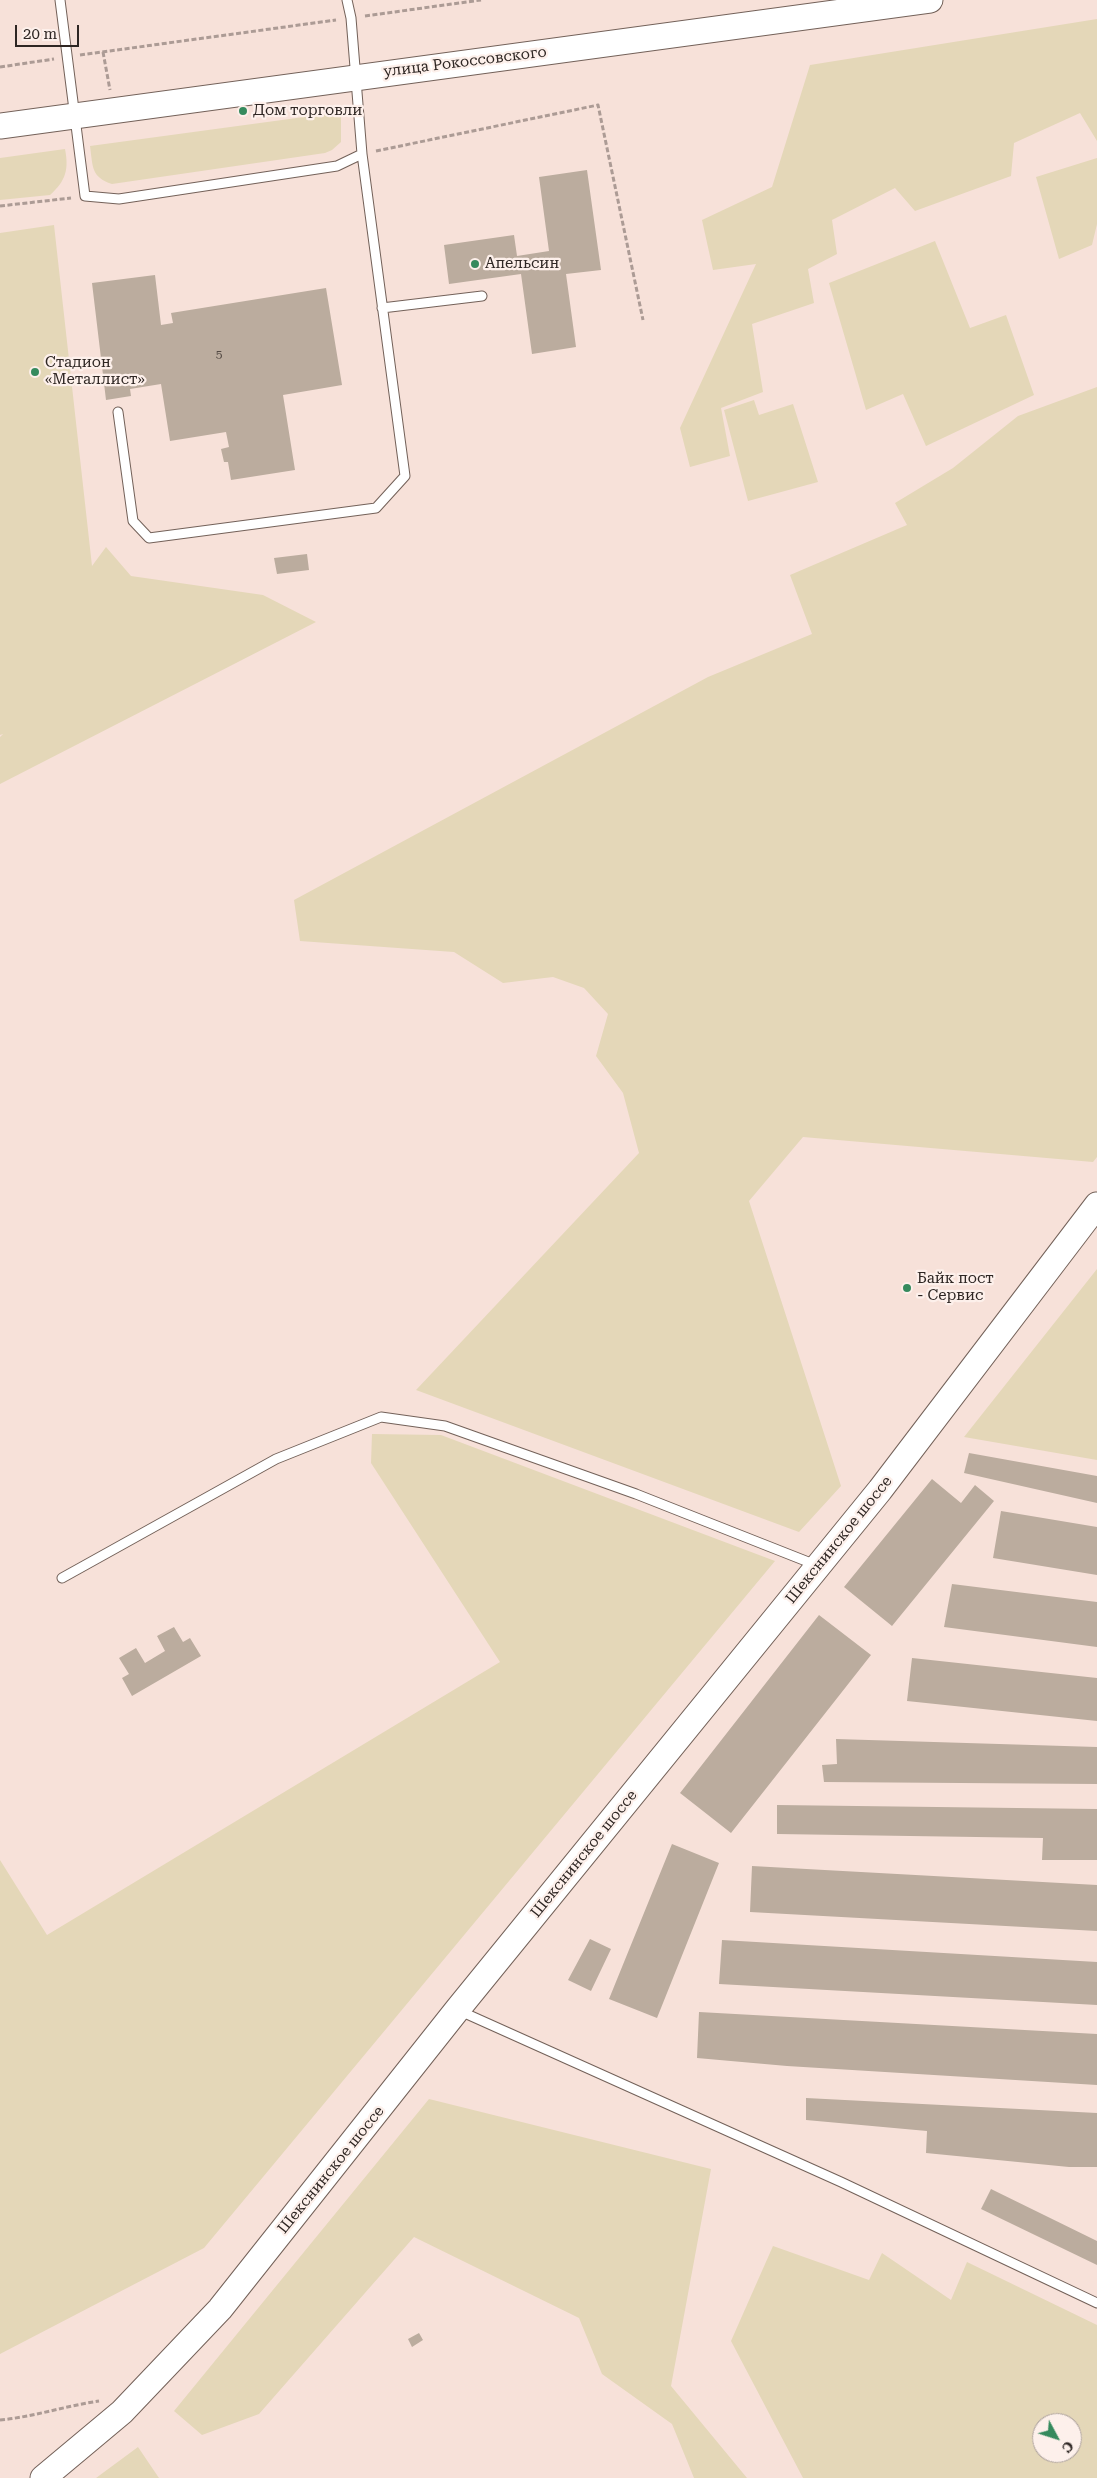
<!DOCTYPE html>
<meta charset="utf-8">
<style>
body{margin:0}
#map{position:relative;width:1097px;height:2478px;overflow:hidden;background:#f7e1d9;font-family:"Roboto Serif",serif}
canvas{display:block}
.north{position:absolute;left:1032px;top:2413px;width:50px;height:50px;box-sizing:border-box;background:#fdf0eb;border:1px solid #aa9f9b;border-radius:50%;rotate:130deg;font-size:14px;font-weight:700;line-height:20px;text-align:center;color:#2e2623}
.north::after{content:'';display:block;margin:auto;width:18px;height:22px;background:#358a5d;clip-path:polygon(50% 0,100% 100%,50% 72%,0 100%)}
.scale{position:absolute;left:15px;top:25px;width:64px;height:22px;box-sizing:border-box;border:2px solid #2e2623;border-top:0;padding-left:6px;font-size:15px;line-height:18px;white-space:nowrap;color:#2e2623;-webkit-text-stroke:4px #fdf0eb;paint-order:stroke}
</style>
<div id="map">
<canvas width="1097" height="2478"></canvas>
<div class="north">С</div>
<div class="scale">20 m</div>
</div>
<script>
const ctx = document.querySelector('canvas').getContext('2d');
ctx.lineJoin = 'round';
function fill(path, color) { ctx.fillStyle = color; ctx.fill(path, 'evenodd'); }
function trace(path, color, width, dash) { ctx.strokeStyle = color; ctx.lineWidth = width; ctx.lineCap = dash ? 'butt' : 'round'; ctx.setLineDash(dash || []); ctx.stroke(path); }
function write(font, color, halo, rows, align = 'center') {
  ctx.font = font + ' "Roboto Serif",serif'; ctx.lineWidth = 4.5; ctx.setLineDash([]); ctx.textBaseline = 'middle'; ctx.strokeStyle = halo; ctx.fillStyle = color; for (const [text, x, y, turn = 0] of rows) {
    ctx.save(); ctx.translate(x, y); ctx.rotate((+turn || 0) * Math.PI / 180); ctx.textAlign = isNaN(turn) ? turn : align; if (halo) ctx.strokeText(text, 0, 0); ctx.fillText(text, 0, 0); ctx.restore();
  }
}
fill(new Path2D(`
 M1097,19V141L1080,113L1014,143L1011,176L915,211L895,188L832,220L837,254L808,269L814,303L752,324L763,392L721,408L730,456L690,467L680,428L756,264L713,270L702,220L772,187L810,65Z
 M341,112V142L332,150L325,153L112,184C91,177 93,167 90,146Z
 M65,149C69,169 66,181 50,195L0,200V158Z
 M1097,158V224L1092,245L1059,259L1036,177Z
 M54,225L92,566L106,547L131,576L263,595L316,622L0,784V737L3,734L0,735V233Z
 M935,241L970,328L1006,315L1034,395L926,446L903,394L866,410L829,283Z
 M1097,387V1157L1093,1162L803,1137L749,1201L841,1486L799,1532L416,1390L639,1153L623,1093L596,1056L608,1014L584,988L553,977L503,983L454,952L300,941L294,900L708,677L812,634L790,575L907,525L895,503L953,468L1018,416Z
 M754,400L759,415L793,404L818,482L748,501L724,410Z
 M1097,1269V1460L964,1437Z
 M372,1434L441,1435L775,1561L204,2248L0,2354V1860L47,1935L500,1662L371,1463Z
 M429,2099L711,2169L671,2386L747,2478H694L672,2424L602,2374L579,2318L414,2237L259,2414L202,2435L174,2411Z
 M773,2246L869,2280L882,2253L951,2300L967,2262L1097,2325V2478H803L731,2341ZM1042,2423H1072V2453H1042Z
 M138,2447L159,2478H96Z`), '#e4d7b8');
fill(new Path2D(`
 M587,170L601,270L566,274L576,347L532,354L521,274L449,284L444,245L514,235L517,256L549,251L539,177Z
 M155,275L161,325L173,323L171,313L326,288L342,385L283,395L295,470L231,480L228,462H224L221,449L229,447L226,432L170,441L161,384L130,389L131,396L106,400L92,283Z
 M307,554L309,570L277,574L274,558Z
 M969,1453L1097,1476V1503L964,1473Z
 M932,1479L961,1503L975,1485L994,1501L892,1626L844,1587Z
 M1001,1511L1097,1527V1575L993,1558Z
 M952,1584L1097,1602V1647L944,1627Z
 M819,1615L871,1655L731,1833L680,1793Z
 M174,1627L183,1642L190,1638L201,1656L132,1696L122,1678L129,1674L119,1658L136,1648L145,1663L165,1651L157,1636Z
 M912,1658L1097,1678V1721L907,1701Z
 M836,1739L1097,1747V1784L824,1782L822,1765L837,1764Z
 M777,1805L1097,1809V1860H1042L1043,1838L777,1834Z
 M672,1844L719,1863L657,2018L609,1999Z
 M752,1866L1097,1885V1931L750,1912Z
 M590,1939L611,1949L591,1991L568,1980Z
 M722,1940L1097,1962V2005L719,1984Z
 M699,2012L1097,2034V2085L787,2066L697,2058Z
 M806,2098L1097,2113V2167H1069L926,2153L927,2131L806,2120Z
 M991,2189L1097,2241V2265L981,2209Z
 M419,2333L423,2340L412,2347L408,2339Z`), '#bbac9e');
const lane = new Path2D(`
 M60,0L85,196L119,199L337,166L362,154
 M382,308L482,296
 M118,412L133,521L149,538L376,508L405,476L362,154L351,18L347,0
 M62,1578L276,1459L381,1417L445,1426L636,1494L816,1565
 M460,2011L841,2182L1097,2303`);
const secondary = new Path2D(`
 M0,126L930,0
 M43,2478L122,2412L220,2309L457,2010L880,1490L1097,1205`);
trace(lane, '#736159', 11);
trace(secondary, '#736159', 27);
trace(new Path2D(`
 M365,16L481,0
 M103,52L110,90
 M80,55L336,20
 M0,67L54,59
 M376,151L598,105L643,320
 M0,206L71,198
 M0,2420C33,2417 65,2406 99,2401`), '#ac9b95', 3, [5, 2.5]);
trace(lane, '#fff', 9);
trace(secondary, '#fff', 25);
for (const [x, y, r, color] of [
 [243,111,5,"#358a5d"],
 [475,264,5,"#358a5d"],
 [35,372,5,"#358a5d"],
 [907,1288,5,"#358a5d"]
]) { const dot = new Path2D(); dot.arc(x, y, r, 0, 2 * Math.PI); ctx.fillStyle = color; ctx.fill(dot); trace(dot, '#fdf0eb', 2); }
write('12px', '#514842', null, [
 ["5",219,354]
]);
write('15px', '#2e2623', '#fdf0eb', [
 ["улица Рокоссовского",465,62,-7],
 ["Шекснинское шоссе",839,1540,-51],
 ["Шекснинское шоссе",584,1854,-51],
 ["Шекснинское шоссе",331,2170,-51]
]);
write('15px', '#2e2623', '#fdf0eb', [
 ["Дом торговли",253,111],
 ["Апельсин",485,264],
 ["Стадион",45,363],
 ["«Металлист»",45,380],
 ["Байк пост",917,1279],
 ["- Сервис",917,1296]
], 'left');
</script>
